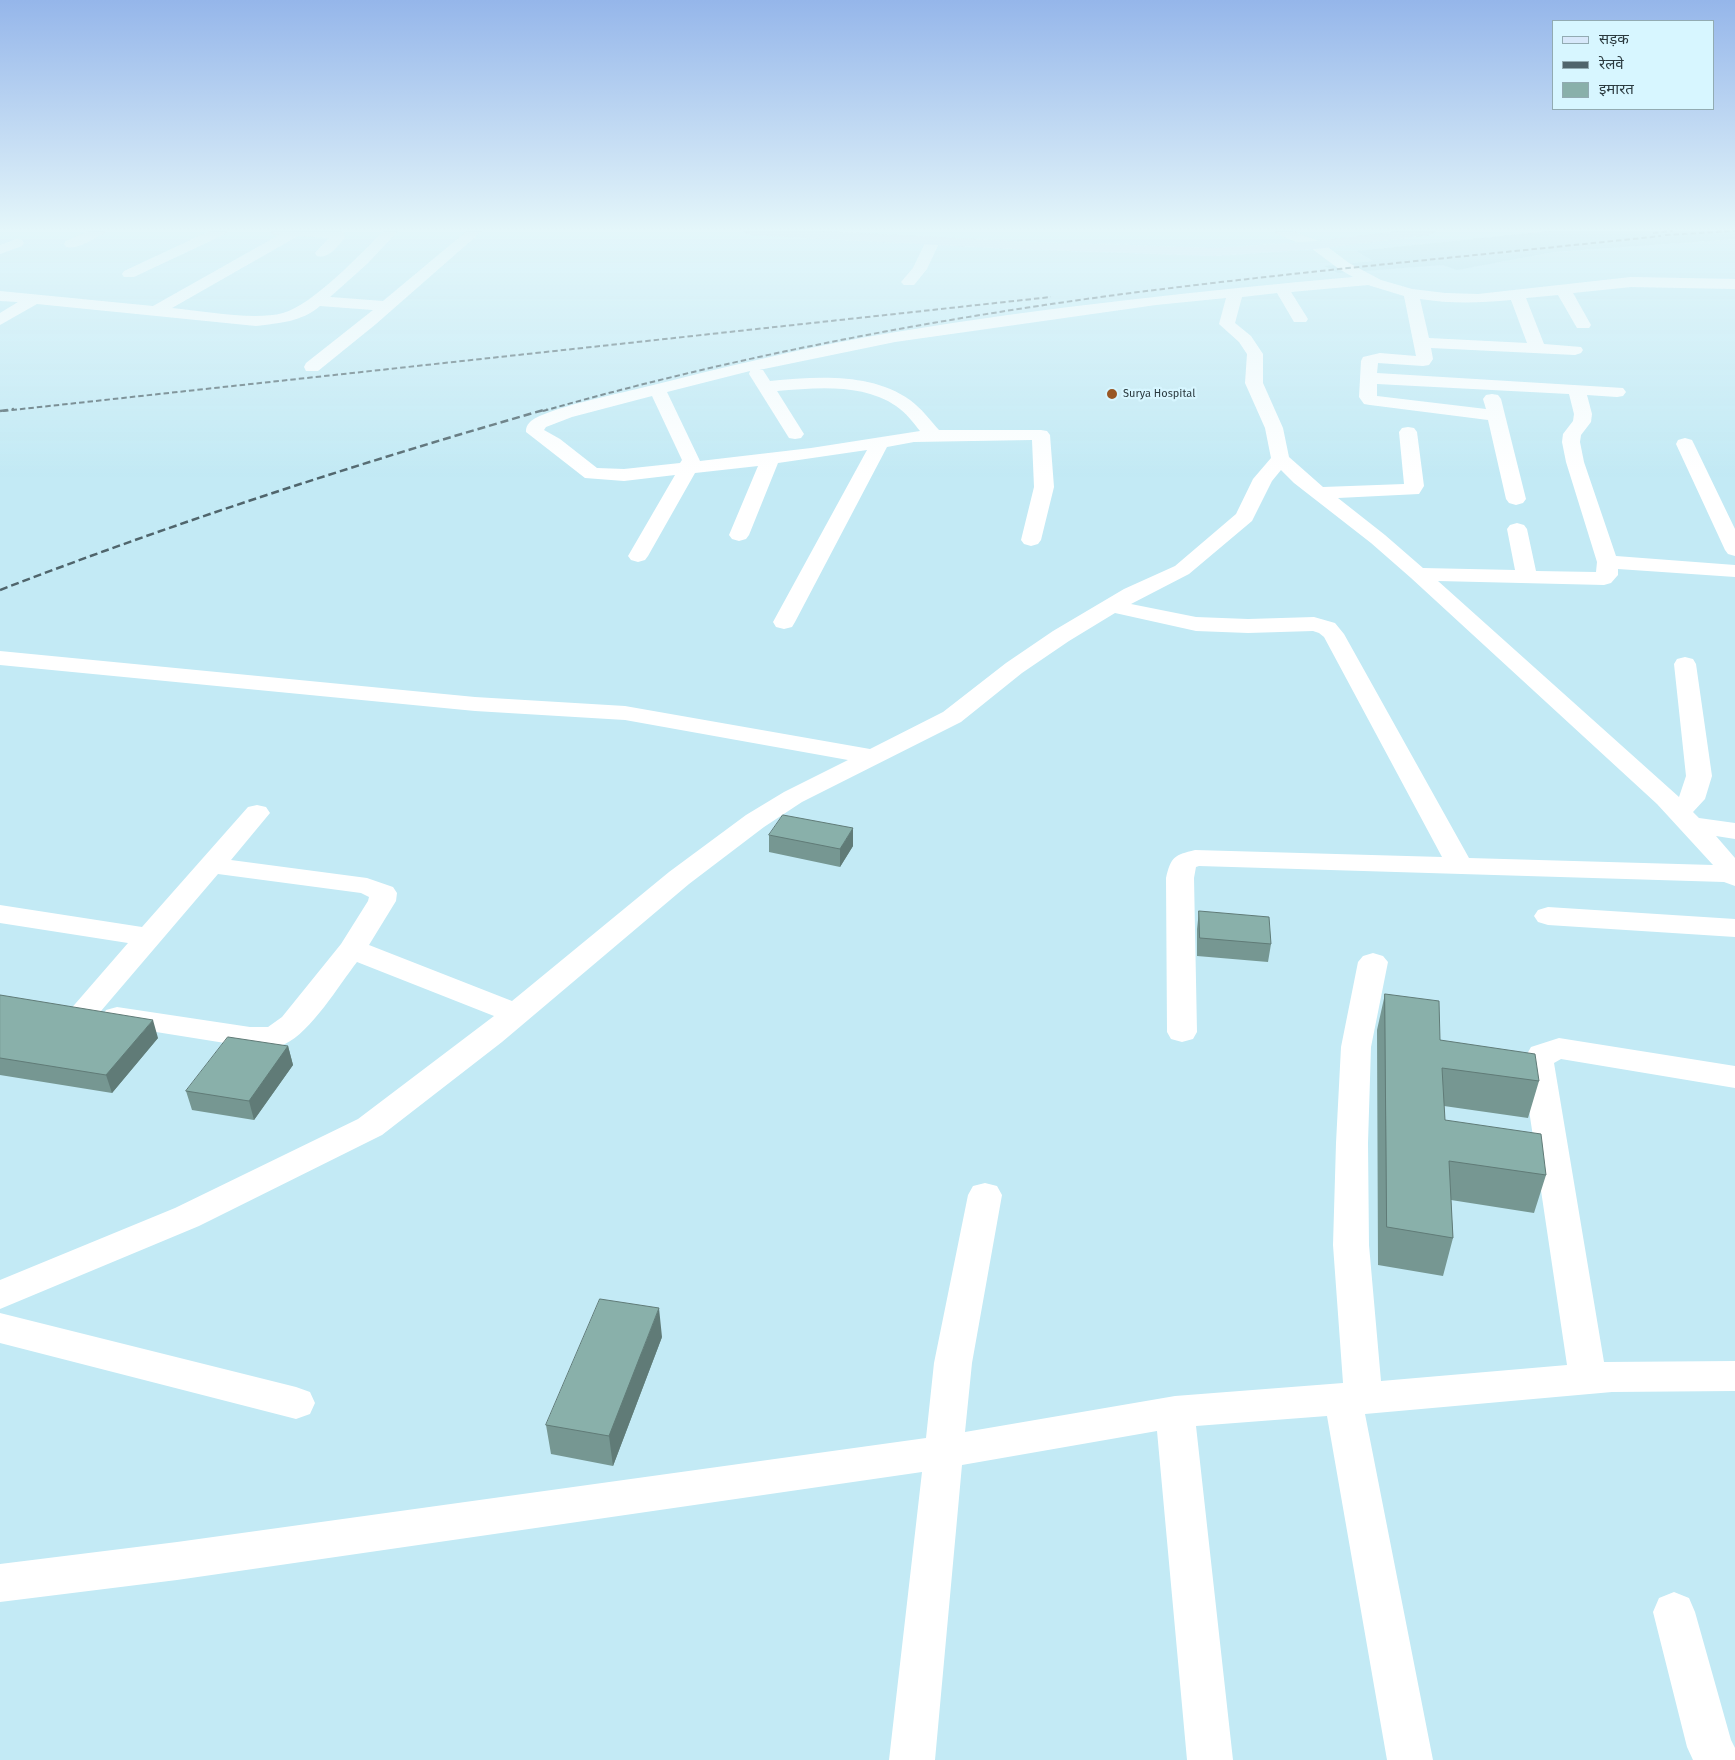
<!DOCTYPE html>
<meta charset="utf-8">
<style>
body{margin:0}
#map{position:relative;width:1735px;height:1760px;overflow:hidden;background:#c3eaf5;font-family:"Fira Sans","Noto Sans Devanagari",sans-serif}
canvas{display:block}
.legend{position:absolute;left:1552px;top:20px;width:162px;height:90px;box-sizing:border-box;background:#d7f6ff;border:1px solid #92abb2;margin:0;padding:6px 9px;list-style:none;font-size:15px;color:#2b3a3f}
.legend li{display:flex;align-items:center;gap:10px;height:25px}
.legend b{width:25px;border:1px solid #92abb2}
</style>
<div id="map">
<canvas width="1735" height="1760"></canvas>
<ul class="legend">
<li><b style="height:6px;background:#d7e8fa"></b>सड़क</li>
<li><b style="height:6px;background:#50656c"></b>रेलवे</li>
<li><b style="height:14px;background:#89b0aa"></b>इमारत</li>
</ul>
</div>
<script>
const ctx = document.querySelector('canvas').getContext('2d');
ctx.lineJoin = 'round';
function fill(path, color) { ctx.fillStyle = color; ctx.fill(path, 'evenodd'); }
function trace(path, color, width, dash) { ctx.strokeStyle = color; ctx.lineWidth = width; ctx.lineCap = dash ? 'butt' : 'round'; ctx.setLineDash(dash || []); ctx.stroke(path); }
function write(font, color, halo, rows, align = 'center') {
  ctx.font = font + ' "Fira Sans",sans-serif'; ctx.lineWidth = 4.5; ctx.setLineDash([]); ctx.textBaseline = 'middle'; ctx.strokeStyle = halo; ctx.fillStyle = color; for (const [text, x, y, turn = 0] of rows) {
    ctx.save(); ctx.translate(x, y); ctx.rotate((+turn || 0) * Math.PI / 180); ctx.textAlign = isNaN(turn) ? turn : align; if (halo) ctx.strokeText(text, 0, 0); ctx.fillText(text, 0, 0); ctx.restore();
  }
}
fill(new Path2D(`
 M1551,231H1735V239L1554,252L1457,270L1443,265L1338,273L1324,266L1373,261L1356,251Z`), '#afdfec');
fill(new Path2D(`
 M88,231H105L103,234C92,239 78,250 66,247L64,244L66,241Z
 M210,231H227L225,234L134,277H124L122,274L124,271Z
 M271,231H341L345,234V237C338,246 329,259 317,256L315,253L329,238L298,236L172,308C204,311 254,321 283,313C313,305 361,253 384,231H398L367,264L330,297L383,301L467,231H482L376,324L318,371H306L304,367L306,363L373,310L320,306C302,322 279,323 256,326L37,304L0,325V313L18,302L0,301V291L153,306L279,235L273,234Z
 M1275,231H1293L1321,242L1349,263L1381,280L1412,289L1445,293L1478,294L1631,277L1735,279V289L1631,287L1573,293L1591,325L1589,328H1577L1558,295L1526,298L1544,344L1581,347L1583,350L1581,353L1575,355L1431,348L1433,359L1429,365L1423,366L1378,363L1377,373L1623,388L1626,392L1623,396L1617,397L1587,395L1592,414L1591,422L1581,435L1580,442L1584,462L1616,556L1735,565V577L1618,569V575L1611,583L1604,585L1438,581L1679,797L1686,776L1674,664L1677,659L1685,657L1693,659L1696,664L1712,776L1705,799L1693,812L1699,818L1735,823V839L1716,836L1735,858V886L1724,882L1199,866L1196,867L1194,878L1197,1032L1193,1039L1182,1042L1171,1039L1167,1032L1166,878C1171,857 1174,855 1195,850L1442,857L1324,637L1319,633L1313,631L1248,633L1196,631L1115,613L1069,641L1022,673L961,722L802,802L764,827L689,884L502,1042L382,1135L199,1226L0,1309V1280L175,1208L358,1119L494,1016L357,962C339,985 311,1032 285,1044C275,1049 261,1047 250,1047L106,1024L102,1017L106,1010L117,1007L250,1027H268L282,1017L341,944L368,901L369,897L361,893L218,874L95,1018L84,1021L73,1018L69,1011L128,943L0,923V905L142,927L248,807L257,805L266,807L270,813L231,860L367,878L393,887L397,893L396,901L369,945L512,1001L669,872L746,815L784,792L848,760L625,720L475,711L0,665V651L475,697L625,706L870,749L943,712L1006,663L1053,631L1124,589L1175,566L1236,514L1253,479L1271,458L1265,428L1245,383L1247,354L1239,342L1219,324L1226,298L1156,305L895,342L759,370H763L770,381C815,377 870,372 910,400C921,408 930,420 939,430H1041L1047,431L1050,435L1054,487L1041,540L1038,544L1031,546L1024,544L1021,540L1034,487L1032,440L914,442L887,447L795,622L792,627L784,629L776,627L773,622L867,450L778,463L749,535L746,539L739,541L732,539L729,535L758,466L695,473L648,556L645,560L638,562L631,560L628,556L675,475L624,481L585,478L526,432C526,427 527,425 531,421C548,408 617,394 641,388C725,367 810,346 896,332C1047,307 1200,291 1353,277L1339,269L1311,248L1277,234ZM1368,285L1404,296L1416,356L1380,353L1363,357L1361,361L1359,397L1364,404L1370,405L1488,420L1506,499L1509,503L1516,505L1523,503L1526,499L1501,399L1498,395L1492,394L1486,395L1483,399L1486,409L1377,396V384L1569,394L1574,414L1573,421L1563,434L1562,442L1566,462L1597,562L1596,572L1536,571L1527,529L1524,525L1517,523L1510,525L1507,529L1515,570L1423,568L1385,535L1338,498L1419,494L1424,486L1417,432L1414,428L1408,427L1402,428L1399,432L1404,484L1323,487L1289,457L1283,428L1263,383V354L1251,336L1235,323L1242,297L1277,293L1294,322H1306L1308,319L1291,292ZM1420,299C1451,304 1480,303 1511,300L1527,343L1429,338ZM750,371L749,374L789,438L795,439L801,438L804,434L777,391C816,388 862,383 896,406C906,413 913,422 920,431L811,448L700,461L667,392ZM652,396L682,460L680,463L624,469L597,468L560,439L544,430L546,427L572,417ZM1281,470L1294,483L1371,543L1411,578L1657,804L1713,865L1469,858L1344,634L1335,623L1314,617L1248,619L1196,617L1131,604L1189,574L1252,521L1272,481Z
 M933,237L938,238L940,241L927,269L914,285H904L901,282L913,268L926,241L928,238Z
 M17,239L22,240L24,243L22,246L0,254V245Z
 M1685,438L1692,440L1694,444L1735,529V556L1728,554L1725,550L1676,444L1678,440Z
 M1548,907L1735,919V937L1548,925L1538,922L1534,916L1538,910Z
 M1373,953L1383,956L1388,962L1371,1047L1368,1143L1369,1245L1381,1381L1567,1365L1522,1063L1531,1047L1559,1038L1735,1066V1088L1561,1059L1554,1063L1604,1362L1735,1361V1391L1612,1392L1365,1414L1433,1760H1387L1327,1416L1196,1426L1233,1760H1187L1157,1431L962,1465L935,1760H889L922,1472L177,1580L0,1602V1564L177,1542L926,1438L934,1363L968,1195L973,1186L985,1183L997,1186L1002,1195L972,1363L965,1432L1175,1396L1343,1383L1333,1245L1336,1143L1341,1047L1358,962L1363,956Z
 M0,1313L296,1387L310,1392L315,1403L310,1414L296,1419L0,1343Z
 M1674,1592L1689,1598L1695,1612L1731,1740L1735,1748V1760H1693L1687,1747L1653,1612L1659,1598Z`), '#fff');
fill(new Path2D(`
 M743,231H821L1013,241L1216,248L1316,241L1399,231H1436L1429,235L1316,249L1216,256L1013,249L750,235Z`), '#d7e8fa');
trace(new Path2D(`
 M1653,233L1673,231
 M1665,235L1735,231
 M3,411L1051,297
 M543,411C733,357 927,320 1123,294C1302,271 1482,255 1661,236`), '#50656c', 2, [5.5, 3]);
trace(new Path2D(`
 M0,411L14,409
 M0,590C179,521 362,462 547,409`), '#50656c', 2.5, [8, 4]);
fill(new Path2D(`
 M769,835L853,846L840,867L769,852Z
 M1199,911L1271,944L1268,962L1197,956V929Z
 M1385,994L1440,1040L1539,1081L1528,1118L1444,1106L1445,1120L1546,1175L1534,1213L1451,1200L1453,1238L1443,1276L1378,1265L1377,1030Z
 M0,995L158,1038L112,1093L0,1075Z
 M288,1046L293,1065L254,1120L192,1110L186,1091Z
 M662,1337L613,1466L551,1454L546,1425Z`), '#769792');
fill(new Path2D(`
 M853,828V846L840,867V849Z
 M153,1020L158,1038L112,1093L106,1075Z
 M288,1046L293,1065L254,1120L249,1101Z
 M659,1308L662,1337L613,1466L609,1436Z`), '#607b77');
const building = new Path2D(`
 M783,815L853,828L840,849L769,835Z
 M1199,911L1269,917L1271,944L1200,938Z
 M1385,994L1439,1001L1440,1040L1535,1054L1539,1081L1442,1068L1445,1120L1541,1134L1546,1175L1449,1161L1453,1238L1387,1227Z
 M0,995L153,1020L106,1075L0,1058Z
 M228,1037L288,1046L249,1101L186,1091Z
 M600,1299L659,1308L609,1436L546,1425Z`);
fill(building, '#89b0aa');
trace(building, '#607b77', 1);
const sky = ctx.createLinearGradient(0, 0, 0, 477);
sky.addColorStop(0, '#95b6ea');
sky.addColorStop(0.48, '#e4f6fa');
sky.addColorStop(1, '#e4f6fa00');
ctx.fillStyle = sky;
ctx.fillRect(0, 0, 1735, 477);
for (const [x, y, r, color] of [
 [1112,394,6,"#995724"]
]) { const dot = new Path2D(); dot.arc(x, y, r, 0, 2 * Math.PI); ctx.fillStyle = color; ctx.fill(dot); trace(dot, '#d7f6ff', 2); }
write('11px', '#2b3a3f', '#d7f6ff', [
 ["Surya Hospital",1123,394]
], 'left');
</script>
